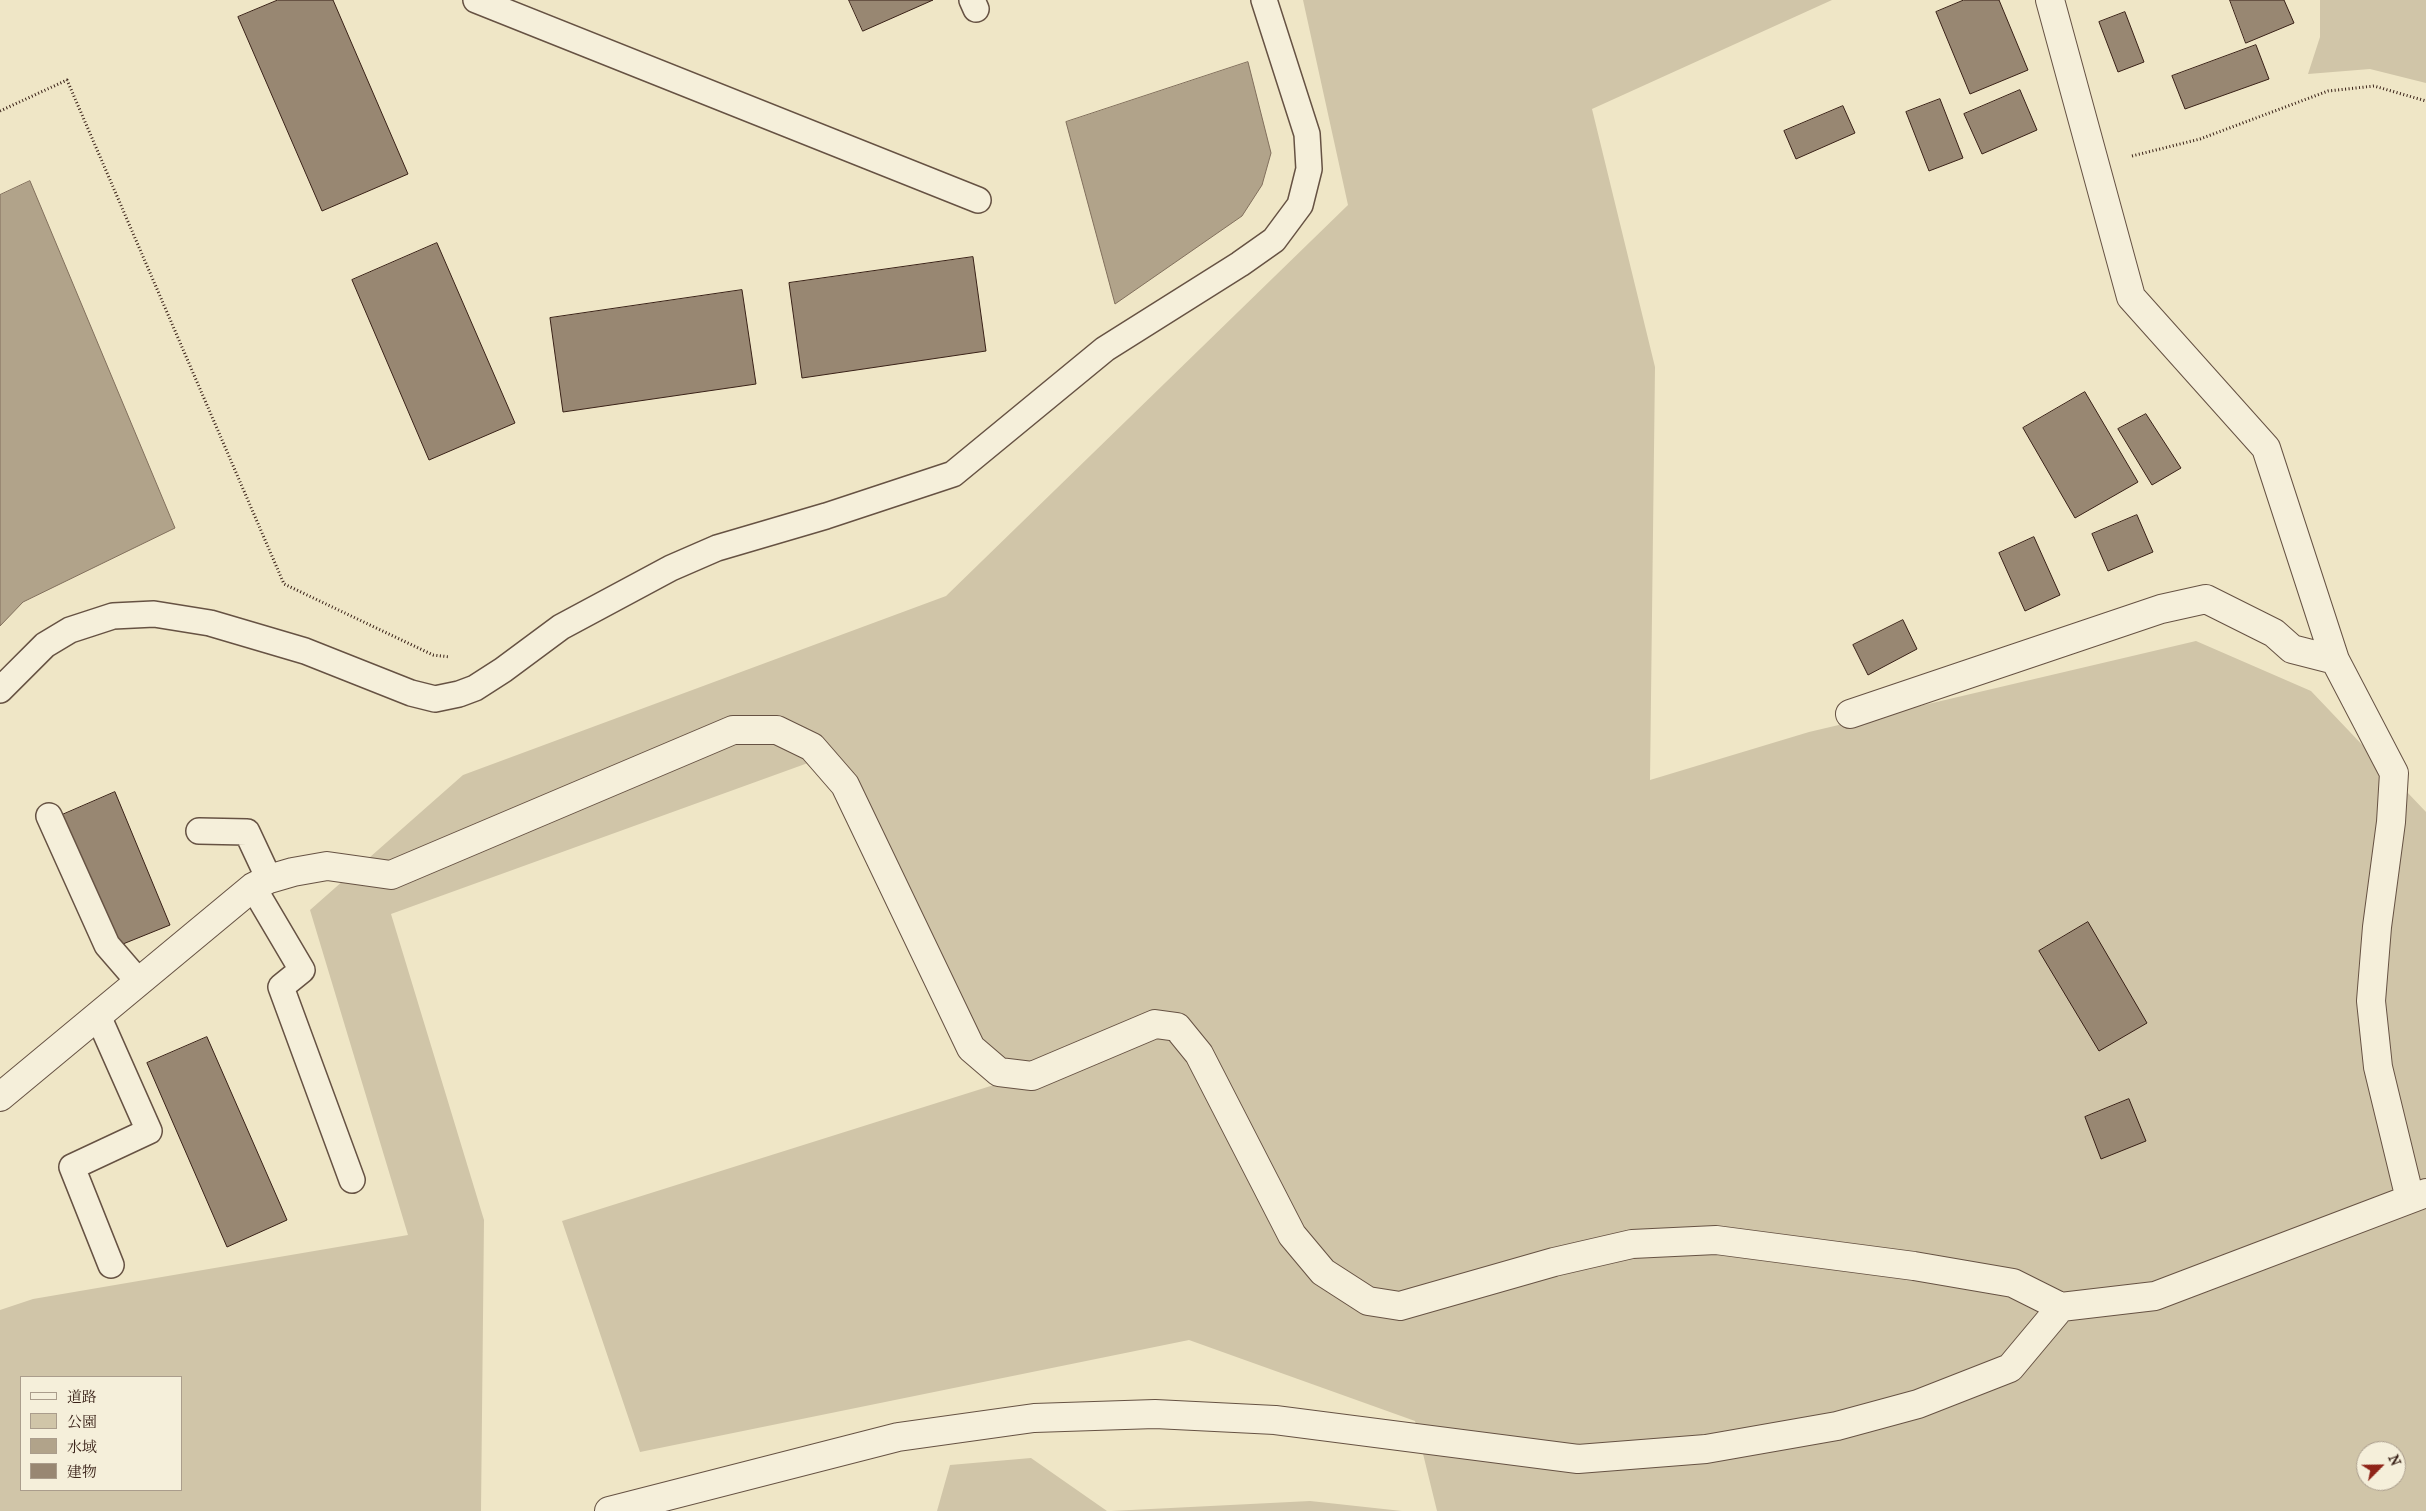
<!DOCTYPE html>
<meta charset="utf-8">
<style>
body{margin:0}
#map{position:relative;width:2426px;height:1511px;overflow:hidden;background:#efe6c6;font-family:"IM FELL French Canon","Noto Serif JP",serif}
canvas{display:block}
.legend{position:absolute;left:20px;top:1376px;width:162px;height:115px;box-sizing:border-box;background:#f5efda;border:1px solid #aa9d8c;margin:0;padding:6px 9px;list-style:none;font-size:15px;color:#392117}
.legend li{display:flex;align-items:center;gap:10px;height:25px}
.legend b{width:25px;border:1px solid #aa9d8c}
.north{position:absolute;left:2356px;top:1441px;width:50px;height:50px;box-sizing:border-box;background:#f5efda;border:1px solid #aa9d8c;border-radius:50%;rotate:67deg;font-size:14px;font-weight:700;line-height:20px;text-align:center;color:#392117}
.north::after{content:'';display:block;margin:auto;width:18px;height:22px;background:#8f2418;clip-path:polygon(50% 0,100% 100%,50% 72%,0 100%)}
</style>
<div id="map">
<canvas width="2426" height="1511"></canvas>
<ul class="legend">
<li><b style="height:6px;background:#f5efda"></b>道路</li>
<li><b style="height:14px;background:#d0c5a8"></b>公園</li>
<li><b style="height:14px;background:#b1a38a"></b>水域</li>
<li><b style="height:14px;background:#988772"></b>建物</li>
</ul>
<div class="north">N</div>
</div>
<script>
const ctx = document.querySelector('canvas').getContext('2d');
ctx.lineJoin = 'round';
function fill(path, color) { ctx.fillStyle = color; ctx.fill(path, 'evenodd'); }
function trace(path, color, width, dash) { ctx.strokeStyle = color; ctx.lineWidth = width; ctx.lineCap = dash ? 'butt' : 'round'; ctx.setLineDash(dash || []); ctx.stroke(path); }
fill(new Path2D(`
 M1303,0H1832L1592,109L1655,367L1650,780L1809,732L2196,641L2311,691L2426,812V1511H1437L1415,1421L1189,1340L640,1452L562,1221L997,1084L830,755L391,914L484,1220L481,1511H0V1310L33,1299L408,1235L310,910L463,775L946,596L1348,205ZM21,1377H181V1490H21ZM2366,1451H2396V1481H2366Z
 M2320,0H2426V83L2370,69L2308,74L2320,37Z
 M1031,1458L1107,1511H937L950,1465Z
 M1310,1501L1402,1511H1111Z`), '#d0c5a8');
const water = new Path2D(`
 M1248,62L1271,153L1262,185L1242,216L1115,304L1066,122Z
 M30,181L175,528L23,602L0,626V195Z`);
fill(water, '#b1a38a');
trace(water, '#816f5c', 1);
const building = new Path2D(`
 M278,0H333L408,174L322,211L238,17Z
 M849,0H933L863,31Z
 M1964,0H1999L2028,70L1970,94L1936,12Z
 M2230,0H2284L2294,23L2246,43Z
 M2125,12L2144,62L2118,72L2099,22Z
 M2256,45L2269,79L2185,109L2172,76Z
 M2020,90L2037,130L1982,154L1964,114Z
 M1940,99L1963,158L1929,171L1906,112Z
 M1843,106L1855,133L1796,159L1784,131Z
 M437,243L515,423L429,460L352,280Z
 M973,257L986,351L802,378L789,283Z
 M742,290L756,384L563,412L550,318Z
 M2085,392L2138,482L2075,518L2023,428Z
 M2146,414L2181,468L2152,485L2118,429Z
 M2137,515L2153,552L2108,571L2092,534Z
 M2034,537L2060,595L2025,611L1999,553Z
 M1903,620L1917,649L1868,675L1853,645Z
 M115,792L170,925L118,946L62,815Z
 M2088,922L2147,1023L2099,1051L2039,951Z
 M207,1037L287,1220L227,1247L147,1063Z
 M2129,1099L2146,1141L2101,1159L2085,1117Z`);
fill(building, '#988772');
trace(building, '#392117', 1);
const lane = new Path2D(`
 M476,0L978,200
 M972,0L976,9
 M0,690L45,645L70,630L113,616L154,614L210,623L305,651L411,693L435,699L459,694L475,688L503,670L561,627L671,568L717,548L826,516L953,474L1105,349L1240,264L1274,240L1300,205L1309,169L1307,134L1264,0
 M49,816L107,945L139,982
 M199,831L247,832L269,879
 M253,887L302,970L281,987L352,1180
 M98,1016L149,1131L72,1167L111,1265`);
const street = new Path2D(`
 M2050,0L2131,297L2266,448L2335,660L2394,773L2391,822L2377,927L2371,1001L2378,1067L2410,1199
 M1850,714L2161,609L2206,599L2274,633L2292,649L2335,660
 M0,1097L253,887L269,879L293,872L327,866L391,875L733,730H777L812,747L845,785L971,1048L999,1072L1032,1076L1155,1024L1177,1027L1199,1054L1292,1235L1323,1272L1368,1301L1400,1306L1554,1262L1632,1244L1716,1240L1914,1266L2013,1283L2061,1307L2155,1296L2426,1193
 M609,1511L898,1437L1034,1418L1155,1414L1275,1420L1578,1459L1706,1449L1837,1426L1918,1404L2010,1368L2061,1307`);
trace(lane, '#665243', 28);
trace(street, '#665243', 30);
trace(new Path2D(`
 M0,111L67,80L284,584L433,655L450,657
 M2132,156L2200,139L2328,91L2374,86L2426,101`), '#392117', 3, [1, 2.5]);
trace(lane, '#f5efda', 25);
trace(street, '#f5efda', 28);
</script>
